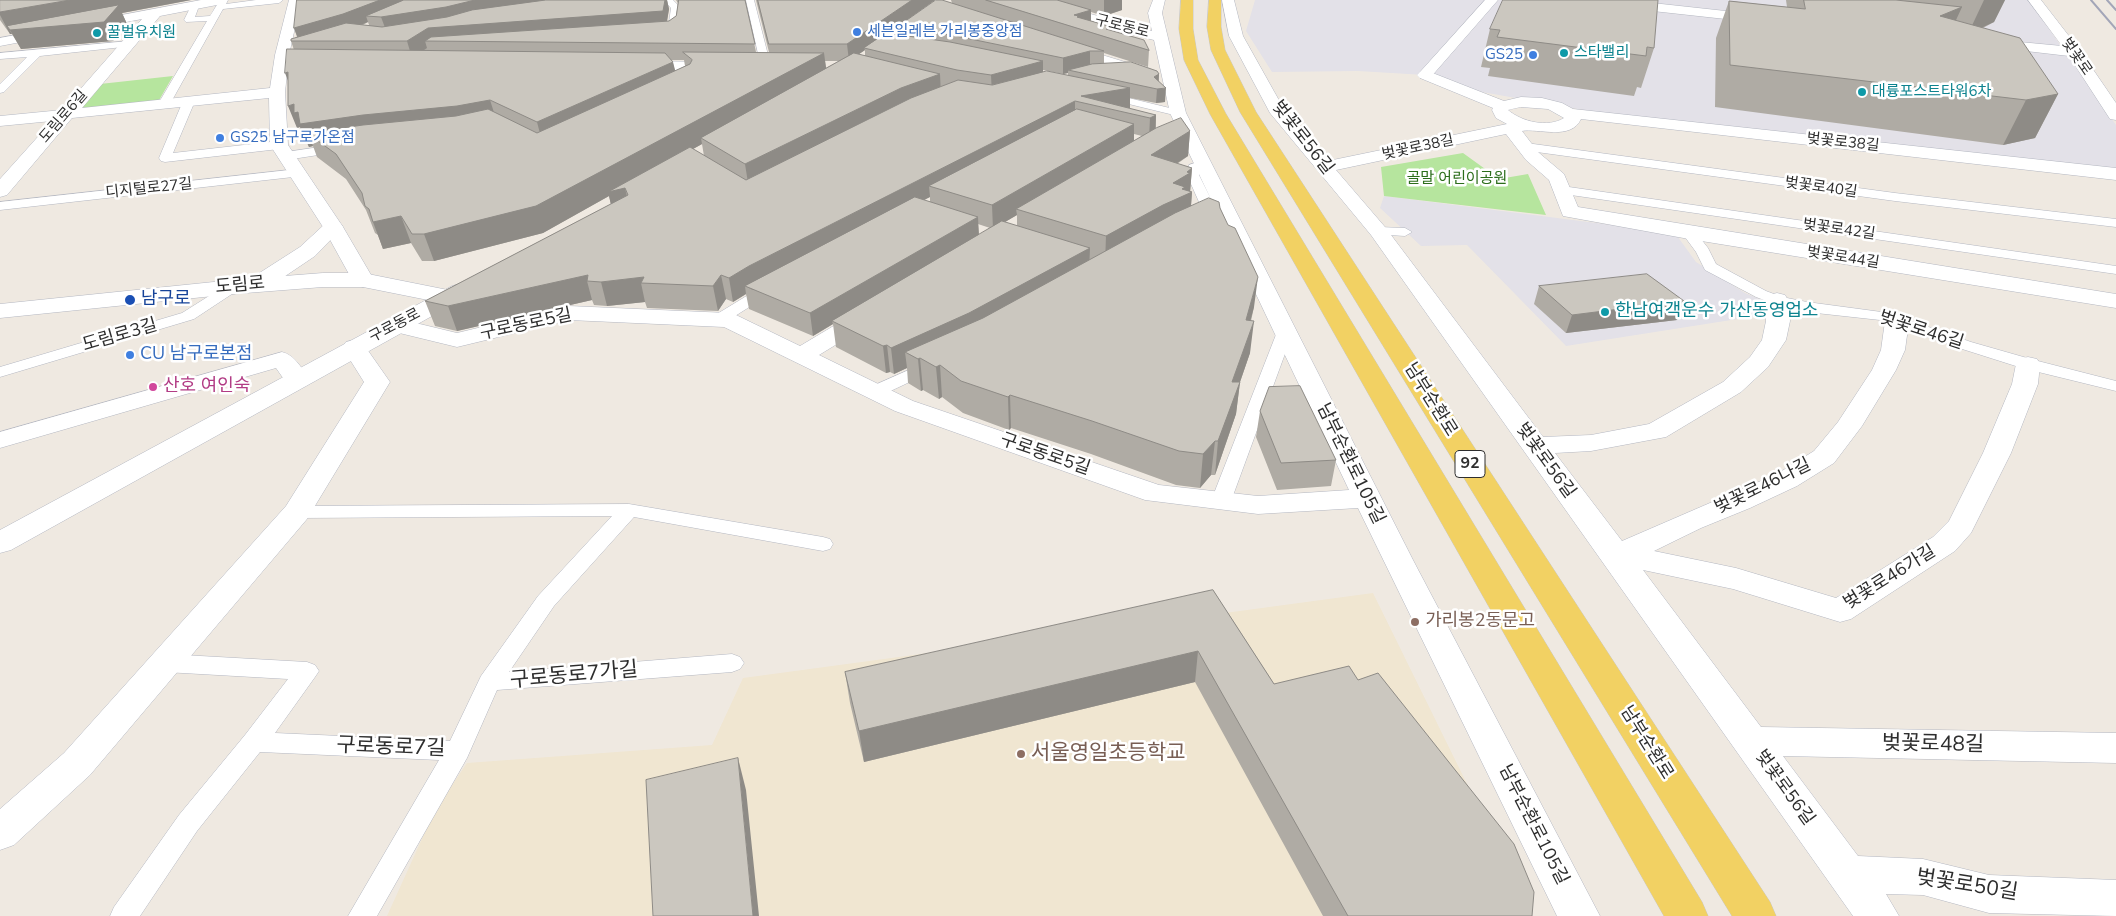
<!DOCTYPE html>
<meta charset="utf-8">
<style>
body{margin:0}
canvas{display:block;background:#efe9e1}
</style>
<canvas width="2116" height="916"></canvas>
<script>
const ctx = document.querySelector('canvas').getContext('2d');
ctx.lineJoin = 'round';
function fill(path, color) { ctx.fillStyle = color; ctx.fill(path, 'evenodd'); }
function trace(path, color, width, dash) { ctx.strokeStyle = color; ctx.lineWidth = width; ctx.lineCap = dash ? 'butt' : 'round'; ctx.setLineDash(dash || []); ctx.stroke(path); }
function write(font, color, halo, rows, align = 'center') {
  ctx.font = font + ' "Nunito Sans","Noto Sans KR",sans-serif'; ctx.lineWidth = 5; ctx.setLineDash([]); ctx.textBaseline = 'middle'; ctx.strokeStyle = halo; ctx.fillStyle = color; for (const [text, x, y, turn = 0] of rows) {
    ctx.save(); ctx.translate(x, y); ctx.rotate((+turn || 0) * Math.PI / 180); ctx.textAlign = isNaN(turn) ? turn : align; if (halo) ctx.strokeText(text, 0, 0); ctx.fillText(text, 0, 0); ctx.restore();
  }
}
fill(new Path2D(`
 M1255,0H2029L2116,125V174L1634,119L1482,92L1425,75L1358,71L1272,72L1246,31Z
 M1384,196L1675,233L1696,262L1745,293L1769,303L1763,315L1566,346L1467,245L1421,246L1380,208Z`), '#e3e1e8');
fill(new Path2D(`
 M1373,593L1532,916H387L435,810L467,763L712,745L743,678Z`), '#f0e6d1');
fill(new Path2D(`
 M173,76L158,102L79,111L100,84Z
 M1463,153L1499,179L1528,174L1546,215L1384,196L1381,167Z`), '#b6e59e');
const service = new Path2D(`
 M220,0H228L226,4L256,0H283L279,3L223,9L170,104L168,106H160L158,104L207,21L186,22L184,20L191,6L195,3L199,6L195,17L210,16Z
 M622,0H673L681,8L677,32L675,34L663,36L658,33L668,30L671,8L666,3L629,7L626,6Z
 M746,0H754L771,67L770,69H762L761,67Z
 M129,41L134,44L132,46L40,56L4,92L0,93V84L27,57L0,59V53Z
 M1104,92L1182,111L1184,113L1178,116L1100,97L1099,95L1100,93Z
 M189,98L195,101L173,153L279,141L285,145L279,149L165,162L161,161L159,158L183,101Z
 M1526,143L1895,193L2116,219V227L1895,201L1522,150L1520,147Z
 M340,144L344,145L346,148L344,151L286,160L280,156L286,152Z
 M1203,160L1209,164L1199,170V175L1217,211L1214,220L1203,224L1196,220L1203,215V211L1187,175L1189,165Z
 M298,169L304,173L302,176L0,210V202Z
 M1562,186L2116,266V274L1557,193L1556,190Z
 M1378,227L1405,228L1412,232L1405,236L1373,234L1371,231L1373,228Z
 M1689,229L1694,230L1708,248L1716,264L1766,291L1782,297L1807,302L1889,313L1971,342L2034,360L2116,381V391L2022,368L1959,348L1880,320L1807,312L1772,303L1756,297L1705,270L1696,252L1682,233Z
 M233,282L238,284L241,287L238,290L194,319L0,377V367L182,313L228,284Z
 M768,284L773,286L776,289L773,292L724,323H712L710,320L712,317L763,286Z
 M1285,327L1291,329L1293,332L1231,501L1228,505L1221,507L1214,505L1211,501L1277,332L1279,329Z
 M929,361L935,362L937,366L935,370L880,396L874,397L868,396L865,392L868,388Z
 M629,504L823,537L830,539L833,544L830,549L823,551L634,517L554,606L509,672L732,654L740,657L744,663L740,669L732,672L497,690L467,758L377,916H348L439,760L260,752L197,831L140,916H110L114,907L179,815L245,735L288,679L165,672L157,669L153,663L157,657L165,654L307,662L315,665L319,671L315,677L275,733L450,741L481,676L538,596L612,516L297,518L290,517L287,512L290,507L297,506Z`);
const minor = new Path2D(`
 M201,0H228L222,4L160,16L82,108L270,88L275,55L289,0H301L289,55L285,92L288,145L343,227L374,280L371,285L363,287L355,285L323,227L270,145L269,98L72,118L7,195L0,197V179L52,121L0,126V116L62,110L142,19L0,46V38Z
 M1020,0H1040L1152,31L1148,13L1153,0H1165L1162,13L1186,113L1413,560L1600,916H1557L1358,508L1258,514L1145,500L895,411L724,327L569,320L457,347L387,330L383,325L387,320L395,318L457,333L569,306L728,313L736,315L800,346L857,312L865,310L873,312L877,317L873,322L819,355L913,401L1159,485L1258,496L1349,490L1170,113L1154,40L1106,28L1021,3Z
 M1222,0H1234L1243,36L1285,111L1328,161L1507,124L1496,118L1492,110L1493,108L1420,78L1417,75L1420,72L1425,70L1504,101L1521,97L1542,98L1562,103L1573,109L2116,168V180L1581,119C1571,141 1538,128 1522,131L1538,152L1564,174L1578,207L2116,294V308L1689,239L1563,216L1549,180L1526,160L1506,134L1336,170L1385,227L1543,437L1591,435L1649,424L1723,382L1750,357L1762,340L1766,321V300L1769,295L1777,293L1785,295L1788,300L1790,321L1786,340L1768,367L1741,392L1666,437L1591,451L1555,453L1622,541L1777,474L1814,451L1838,422L1872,370L1881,350L1885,321L1889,316L1897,314L1905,316L1909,321L1905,350L1896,370L1862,426L1834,463L1797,486L1750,508L1701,528L1654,551L1736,568L1836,598L1933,537L1949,521L1983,453L2012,384L2016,364L2019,359L2028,357L2037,359L2040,364L2038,384L2011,453L1971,533L1955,551L1851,619L1840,622L1733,589L1643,570L1761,727L2116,733V763L1783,756L1858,856L1923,859L1989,875L2116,880V916L1989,913L1923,895L1886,894L1899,916H1853L1371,235L1270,113L1229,36ZM1521,107L1548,109L1564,118C1548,128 1522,122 1508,110Z
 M1069,45L1155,71L1158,74L1155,77L1150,79L1064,52L1062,49L1064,46Z
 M638,61L722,62L727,64L730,67L727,70L722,72L633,69L630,66L633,63Z
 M354,340L362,342L390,382L307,519L90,775L14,845L0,850V809L64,753L286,506L364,382L342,347L346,342Z
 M282,352C295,355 302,369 310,380L306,385L297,388L288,385L276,368L0,448V432Z`);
const tertiary = new Path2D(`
 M1485,0H1498L1430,78H1420L1417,75L1420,72Z
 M1583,0H1625L1762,15L1769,19L1762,23L1589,4Z
 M2028,0H2041L2079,49L2116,103V120L2110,119L2069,56L1983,46L1981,43L1983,40L1988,39L2062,46Z
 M323,273H363L448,290L456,292L459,297L456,302L448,304L363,287H323L233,294L0,318V304L233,280Z`);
const secondary = new Path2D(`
 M333,221L340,223L343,227L315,256L266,289L258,291L250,289L247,284L250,279L300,247L326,223Z
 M460,284L468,286L471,291L468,296L11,550L0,553V530L452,286Z`);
const primary = new Path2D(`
 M1181,0H1193V29L1198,60L1226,114L1702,902L1708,916H1664L1210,114L1184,60L1179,29Z
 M1209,0H1221V27L1225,50L1256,112L1770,902L1776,916H1732L1240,112L1211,50L1207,27Z`);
trace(service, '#b4b7c1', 1);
trace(minor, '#b4b7c1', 1);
trace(tertiary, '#b4b7c1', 1);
trace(secondary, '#b4b7c1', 1);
trace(primary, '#c9c9c9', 1);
fill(service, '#fff');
fill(minor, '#fff');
fill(tertiary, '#fff');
fill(secondary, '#fff');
fill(primary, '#f2d163');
trace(new Path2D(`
 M2091,0L2116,29
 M2107,0L2116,10`), '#a3a6b8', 2);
fill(new Path2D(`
 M0,0H191L122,13L127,24L113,41L21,49L12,34H10L0,20Z
 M297,0H667L669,9L667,21H669L676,16L678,3L676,0H745L756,52H769L756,0H935L889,33L897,34L896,28L952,3L951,0H1122V10L1104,16L1091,12V21L1112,27V31L1149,50L1148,67L1104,53V63L1159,74V81L1165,102L1156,103L1130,98V108H1127L1156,115V128L1190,131L1188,156L1177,164L1192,168L1190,192H1192L1191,206L1220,208L1254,307L1251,321L1250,353L1240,382L1236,414L1215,475H1211L1200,488L1176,485L1091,454L1011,428L1009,430L963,413L942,397L939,399L923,390L921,391L908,383L907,368L894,374L890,372L886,373L836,347L833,324L813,336L749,309L746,294L733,302L726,299L718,311L647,308L645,302L607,306L594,305L592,300L457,331L435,326L425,301L611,204L609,196L543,233L434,261H422L411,243L383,249L378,235L375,233L366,210L346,179L317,157L313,146L309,147L300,127L297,128L294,50L291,41L297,37L294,28ZM368,22L369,25H363ZM865,50V56L859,54ZM672,60H684L685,66L675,71ZM825,61H839L826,68ZM1043,70L1063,74L1068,73V75L1043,72ZM1134,134L1142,136L1134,141ZM702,144L704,156L693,149ZM930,197V202L923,200L927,198ZM1017,215V226L1005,222ZM978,224L990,228L979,235Z
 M1786,0H2005L1994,22L1983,28L2058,94L2035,138L2003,145L1715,107L1716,38L1729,1L1787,7Z
 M1490,29L1654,48L1641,88L1637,87L1634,96L1488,76L1490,68L1481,67Z
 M1539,286L1684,301L1677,320L1566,333L1534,304Z
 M1260,411L1336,460L1331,486L1277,490L1256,437Z
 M1213,590L1274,684L1358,680L1532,916H1323L1195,682L864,762L850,703L845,672Z`), '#afaba4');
fill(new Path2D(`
 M70,0H191L122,13L127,24L113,41L21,49L10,30L7,26L12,34H10L0,15V12Z
 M380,0H424L366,16L368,22L348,30L299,41L294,28Z
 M475,0H553L387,33L381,17Z
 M667,0L669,9L666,27L425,41L427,48L412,58L407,41L428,28Z
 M912,0H935L867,48H864L865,50L849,61L847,44Z
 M1103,0H1122V10L1104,16V0Z
 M1984,0H2005L1994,22L1968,34Z
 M1962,7L1945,44L1940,16Z
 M1091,10V25L1074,15Z
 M1090,51V67L1068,70V73L1063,74V58Z
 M824,53L827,75L701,138L702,144L623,188H625L630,210L613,214L609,196L543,233L434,261L424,234Z
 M1043,61V80L992,95L991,75Z
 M673,62L678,82L543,145L537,122Z
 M288,72L293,94L285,73Z
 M940,74L941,95L749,189L745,164L901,88Z
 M1159,74L1158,87L1154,77Z
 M1130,88V108L1116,110L1081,96Z
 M1166,88L1165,102L1156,103L1157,89Z
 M2058,94L2035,138L2003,145L2026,100Z
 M490,100L497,122L307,133L313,146L309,147L300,127L297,128L288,106L294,104L363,115Z
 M1075,101V120L929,186L930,197L753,290L745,286L746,294L733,302L729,278L749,266Z
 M1156,115L1155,136L1149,138L1150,118Z
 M1134,124V146L1016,209L1017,215L993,229L992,205Z
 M1190,131L1188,156L1149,181L1151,155Z
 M1192,168L1190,193L1192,192L1190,219L1105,264L1106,236Z
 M401,216L411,243L383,249L373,222Z
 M978,217L979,238L832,321L833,324L813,336L810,313Z
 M1090,248L1089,272L920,358L923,390L921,391L918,359L905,352L907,368L894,374L891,348Z
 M588,275L587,281L592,300L457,331L448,306Z
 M721,275L726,299L718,311L713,286Z
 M644,277L641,283L645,302L607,306L601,282Z
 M1258,277L1254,307L1242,352L1246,320Z
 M1684,301L1677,320L1566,333L1572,315Z
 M1254,321L1250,353L1240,382L1236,414L1215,475L1218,441L1232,382Z
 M887,345L890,372L886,373L883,346Z
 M940,365L942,397L939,399L936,367Z
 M1010,395L1011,428L1009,430L1008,397Z
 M1215,441L1211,475L1200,488L1203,454Z
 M1198,651L1195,682L864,762L859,731Z
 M738,758L746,790L759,916H753Z`), '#8e8b86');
const building = new Path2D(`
 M0,0H70L0,12Z
 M297,0H380L343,14L294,28Z
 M404,0H475L446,7L381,17L366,16Z
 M546,0H665L663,11L428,28L407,41H291V39L346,23L382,27L447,17L472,10Z
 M679,0H745L755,44L425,41L431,37L669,21L676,16Z
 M758,0H912L847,44H769Z
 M936,0H942L1104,51H1090L1063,58L951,35L896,28Z
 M986,0H1057L1091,10L1074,15L1079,16L1077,17L1112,27L1106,29L1144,40L1149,50Z
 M1503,0H1658L1654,48L1647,47L1646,56L1497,37L1500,30L1490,29Z
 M1804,0H1896L1962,7L1940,16L2020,38L2058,94L2026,100L1730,65L1729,1L1805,9Z
 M119,5L104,22L10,30L7,26Z
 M886,33L950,42L1043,61L991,75L957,70L864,48Z
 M287,49L665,53L673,62L537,122L490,100L457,106L363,115L300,124L298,112L294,113V104L288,106V72L285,73Z
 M683,52L824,53L536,206L424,234H412L401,216L373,222L369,209L365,206L362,193L336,154L307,133L363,125L456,116L488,109L537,133L690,64L692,60Z
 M854,53L940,74L901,88L745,164L701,138Z
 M1131,62L1157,71L1159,74L1154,77L1166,88L1157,89L1068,70L1092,64Z
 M1047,71L1130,88L1081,96L1156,115L1150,118L1075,101L749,266L729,278L721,275L713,286L641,283L644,277L601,282L587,281L588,275L448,306L425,301L628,195L625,188L608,192L690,147L746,180L911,98L958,80L992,85Z
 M1077,109L1134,124L992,205L929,186Z
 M1181,118L1190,131L1151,155L1192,168L1187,172L1190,173L1173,183L1185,187L1182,189L1192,192L1163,205L1106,236L1016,209L1156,128Z
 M915,197L978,217L810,313L745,286Z
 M1209,198L1219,202L1220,208L1228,225L1235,228L1258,277L1246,320L1254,321L1232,382H1240L1218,441H1215L1203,454L1179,451L1092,421L1010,395L1008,397L961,381L940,365L936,367L920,358L918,359L905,352L983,318L1175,213Z
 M1002,221L1090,248L969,313L891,348L887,345L883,346L832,321Z
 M1647,274L1684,301L1572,315L1539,286Z
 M1300,386L1336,460L1281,463L1260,411L1269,387Z
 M1213,590L1274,684L1349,666L1358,680L1378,673L1514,844L1534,892L1532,916H1348L1198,651L859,731L845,672Z
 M738,758L753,916H653L646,780Z`);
fill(building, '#cbc7bf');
trace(building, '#8e8b86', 1);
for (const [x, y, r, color] of [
 [857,32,5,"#3f7fe0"],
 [97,33,5,"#0f9aa8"],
 [1564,53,5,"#0f9aa8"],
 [1533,55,5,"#3f7fe0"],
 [1862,92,5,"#0f9aa8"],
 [220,138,5,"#3f7fe0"],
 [130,300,6,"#1a4fb4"],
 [1605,312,5,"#0f9aa8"],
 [130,355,5,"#3f7fe0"],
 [153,387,5,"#d1479c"],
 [1415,622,5,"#8d6e63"],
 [1021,754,5,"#8d6e63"]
]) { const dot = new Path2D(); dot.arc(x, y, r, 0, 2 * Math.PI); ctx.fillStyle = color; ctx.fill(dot); trace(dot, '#fff', 2); }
write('15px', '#2e2e2e', '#fff', [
 ["구로동로",1122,27,14],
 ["벚꽃로",2076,57,55],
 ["도림로6길",64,117,-49],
 ["벚꽃로38길",1843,143,6],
 ["벚꽃로38길",1418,148,-12],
 ["벚꽃로40길",1821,188,8],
 ["디지털로27길",149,189,-6],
 ["벚꽃로42길",1839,230,8],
 ["벚꽃로44길",1843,258,9],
 ["구로동로",395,326,-28]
]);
write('15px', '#366cbe', '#fff', [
 ["세븐일레븐 가리봉중앙점",867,32],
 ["GS25",1523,55,"right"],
 ["GS25 남구로가온점",230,138]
], 'left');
write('15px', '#0d838f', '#fff', [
 ["꿀벌유치원",107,33],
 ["스타밸리",1574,53],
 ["대륭포스트타워6차",1872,92]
], 'left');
write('15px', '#2c6e1b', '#fff', [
 ["골말 어린이공원",1457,179]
]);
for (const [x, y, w] of [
 [1470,464,30]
]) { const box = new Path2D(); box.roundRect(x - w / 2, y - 13.5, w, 27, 4); ctx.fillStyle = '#fff'; ctx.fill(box); trace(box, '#2e2e2e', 1); }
write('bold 16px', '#2e2e2e', null, [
 ["92",1470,464]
]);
write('18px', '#2e2e2e', '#fff', [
 ["벚꽃로56길",1302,138,52],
 ["도림로",240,286,-5],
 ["구로동로5길",526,325,-12],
 ["벚꽃로46길",1921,331,18],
 ["도림로3길",120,336,-16],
 ["남부순환로",1430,400,58],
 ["구로동로5길",1045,455,19],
 ["벚꽃로56길",1545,461,54],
 ["남부순환로105길",1350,464,64],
 ["벚꽃로46나길",1763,487,-26],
 ["벚꽃로46가길",1890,578,-32],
 ["남부순환로",1646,743,58],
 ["벚꽃로56길",1784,788,54],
 ["남부순환로105길",1533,825,63]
]);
write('18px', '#164399', '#fff', [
 ["남구로",141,300]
], 'left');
write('18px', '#0d838f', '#fff', [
 ["한남여객운수 가산동영업소",1615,312]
], 'left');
write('18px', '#366cbe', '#fff', [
 ["CU 남구로본점",140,355]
], 'left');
write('18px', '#b23c85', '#fff', [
 ["산호 여인숙",163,387]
], 'left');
write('18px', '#785e54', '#fff', [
 ["가리봉2동문고",1425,622]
], 'left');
write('21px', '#2e2e2e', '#fff', [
 ["구로동로7가길",574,676,-5],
 ["벚꽃로48길",1933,745,1],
 ["구로동로7길",391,748,2],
 ["벚꽃로50길",1967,886,9]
]);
write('21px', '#785e54', '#fff', [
 ["서울영일초등학교",1031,754]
], 'left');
</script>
